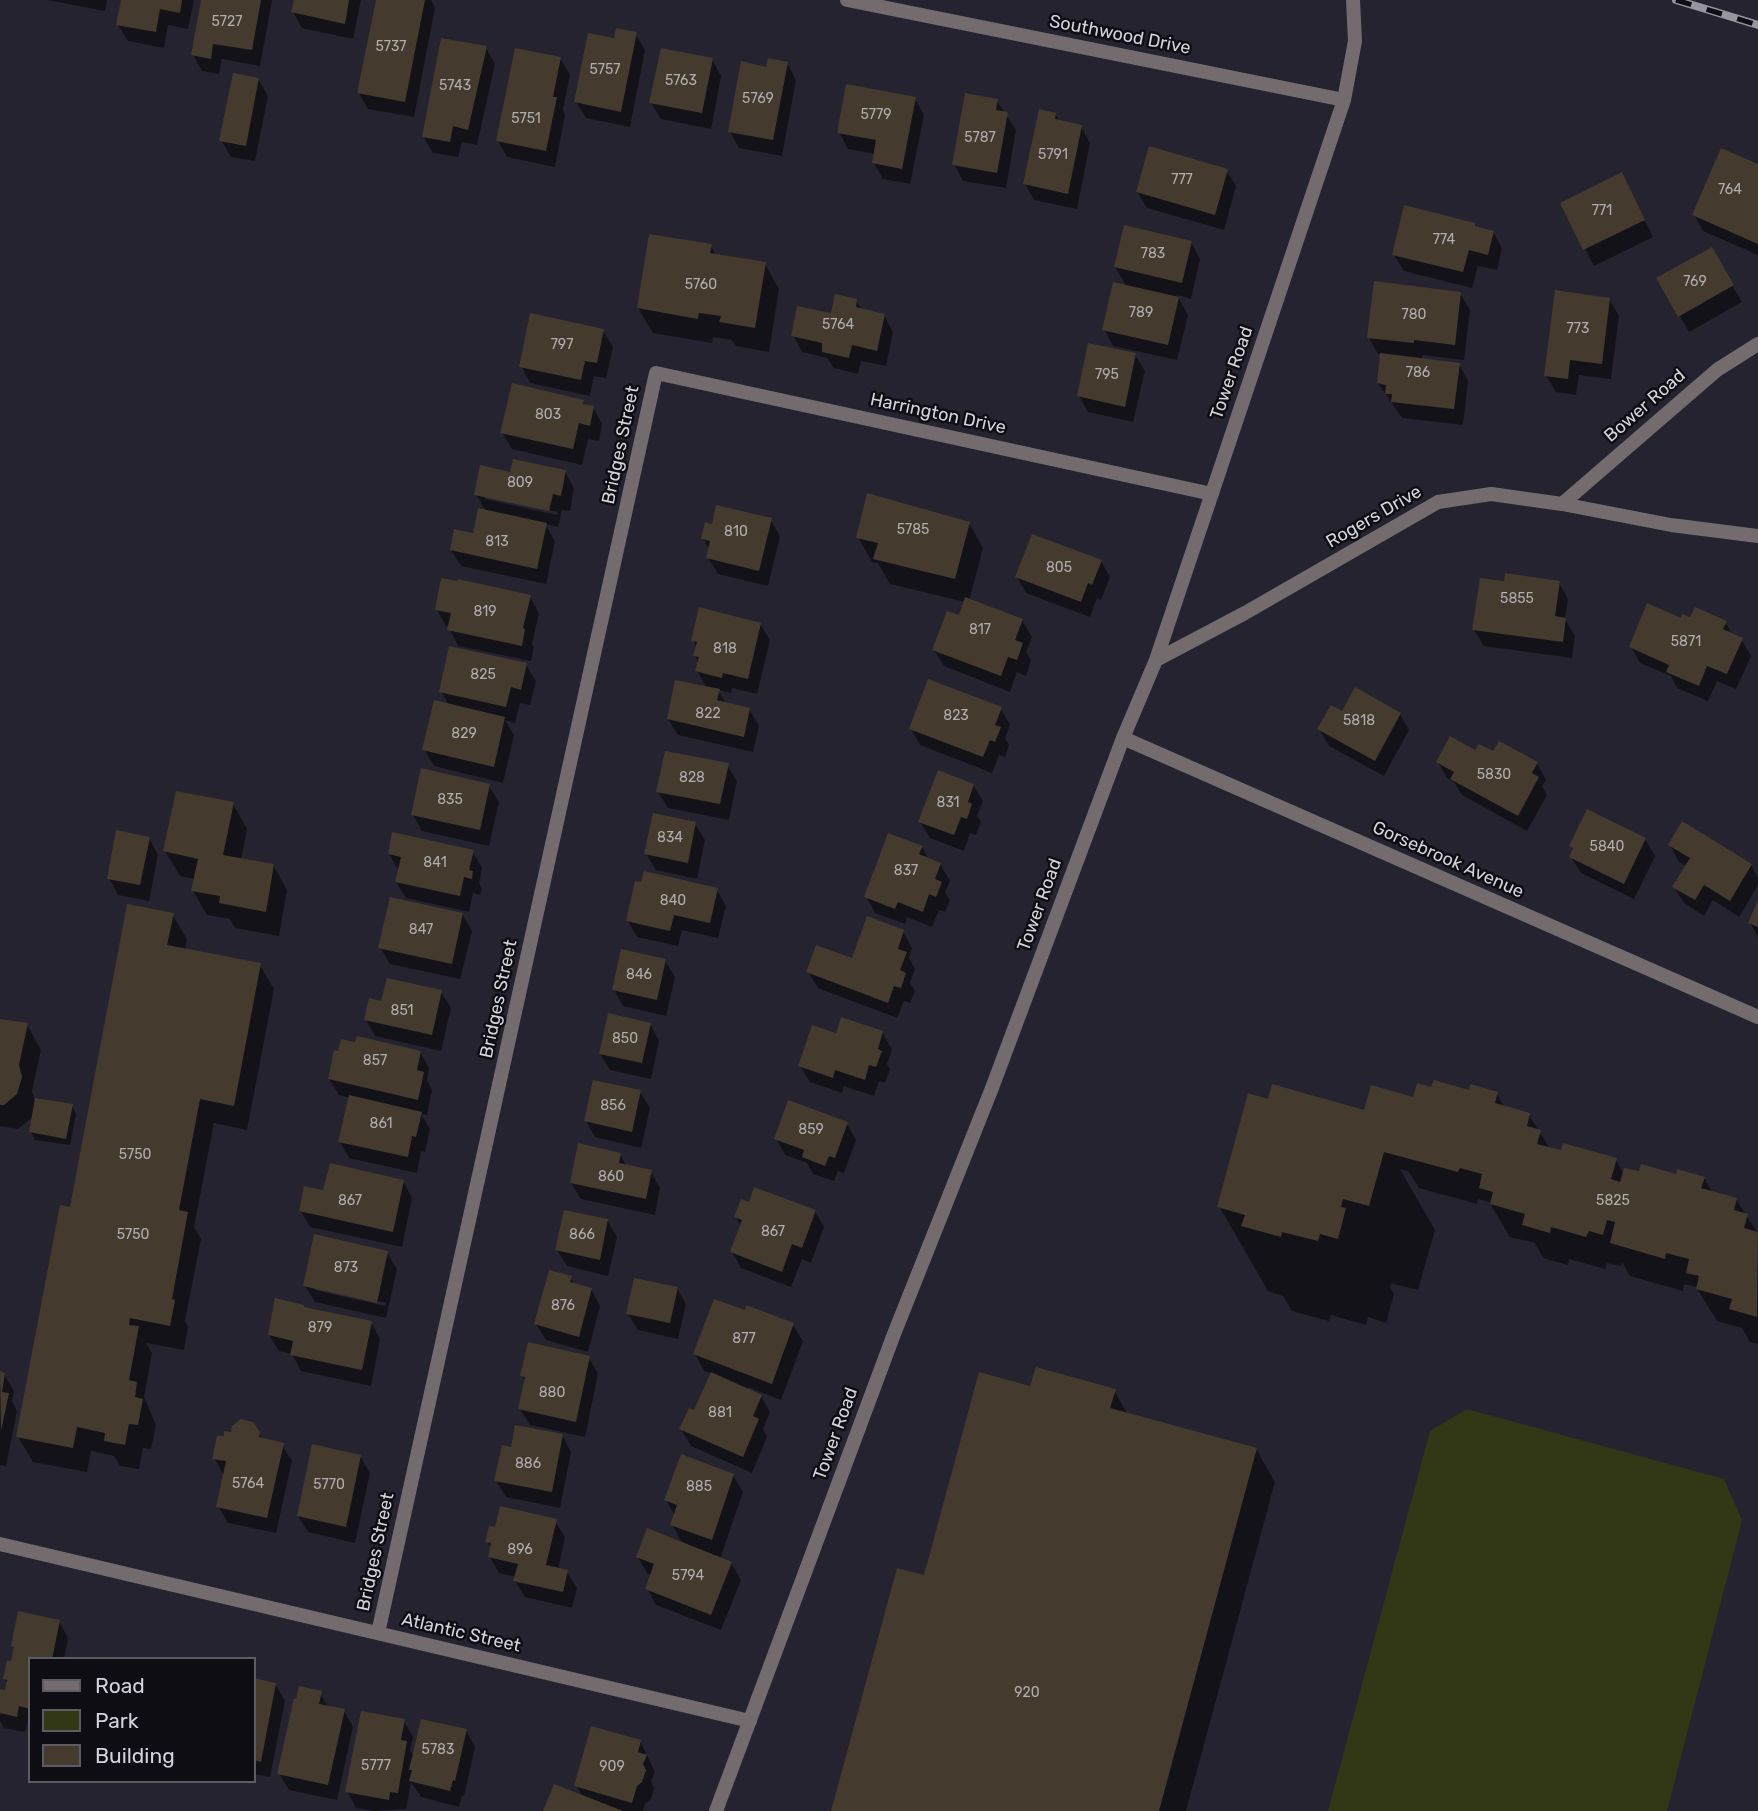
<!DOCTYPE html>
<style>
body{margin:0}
#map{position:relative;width:1758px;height:1811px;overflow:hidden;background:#252330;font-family:Rubik,sans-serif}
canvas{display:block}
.legend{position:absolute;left:28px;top:1657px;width:228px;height:126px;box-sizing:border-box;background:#0e0d13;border:2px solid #5d5c63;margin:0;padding:9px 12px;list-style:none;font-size:21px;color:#d4d3dc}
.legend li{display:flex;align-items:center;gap:14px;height:35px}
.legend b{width:35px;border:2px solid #5d5c63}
</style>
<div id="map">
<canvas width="1758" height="1811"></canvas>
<ul class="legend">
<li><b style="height:9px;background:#746b6e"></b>Road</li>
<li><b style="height:19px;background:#323716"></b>Park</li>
<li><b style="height:19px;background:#443a2d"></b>Building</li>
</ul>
</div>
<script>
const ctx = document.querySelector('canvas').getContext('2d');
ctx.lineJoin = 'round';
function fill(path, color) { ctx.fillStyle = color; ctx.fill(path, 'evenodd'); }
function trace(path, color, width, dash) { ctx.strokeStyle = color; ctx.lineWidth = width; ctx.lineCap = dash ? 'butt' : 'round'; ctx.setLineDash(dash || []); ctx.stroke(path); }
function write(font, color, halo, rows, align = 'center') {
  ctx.font = font + ' Rubik,sans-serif'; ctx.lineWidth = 5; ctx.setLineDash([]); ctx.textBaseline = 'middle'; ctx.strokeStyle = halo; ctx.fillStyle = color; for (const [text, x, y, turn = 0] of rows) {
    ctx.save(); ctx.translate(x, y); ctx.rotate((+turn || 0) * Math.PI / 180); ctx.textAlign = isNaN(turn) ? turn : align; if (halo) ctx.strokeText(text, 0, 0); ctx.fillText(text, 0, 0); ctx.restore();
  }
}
fill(new Path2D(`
 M1467,1409L1724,1479L1742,1520L1667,1811H1328L1430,1431Z`), '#323716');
fill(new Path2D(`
 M47,0H107L105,11Z
 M123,0H194L188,29L168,25L164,48L128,41L118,25Z
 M203,0H272L260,66L222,59L219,74L202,71L193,55Z
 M295,0H361L353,39L302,28L293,12Z
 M377,0H431L435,8L414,117L368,109L359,93Z
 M635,33L645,50L630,127L586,118L576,102L616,40Z
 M486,48L495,64L477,145L462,142L458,157L433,153L423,136Z
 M560,58L570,75L563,110L565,115L555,167L507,157L498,141Z
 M712,59L721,76L711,129L661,119L651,103Z
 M787,63L796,80L782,156L739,148L730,132L767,69Z
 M258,79L268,96L255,161L231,157L221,140Z
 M915,99L924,115L910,184L883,179L874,163L875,154L848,149L839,132Z
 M997,101L1016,130L1006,188L963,181L954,164Z
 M1055,114L1060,122L1081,127L1090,143L1077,209L1034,200L1025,184Z
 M1758,166V255L1703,231L1694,215Z
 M1226,170L1236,186L1224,230L1147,208L1137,192Z
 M1630,191L1653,237L1594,266L1562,203Z
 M1476,228L1493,232L1502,248L1497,270L1478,266L1472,288L1404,271L1394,255Z
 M1191,242L1200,259L1191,299L1177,295L1188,315L1177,360L1113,346L1104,329L1127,287L1115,267Z
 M711,246L716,256L765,264L779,289L769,352L736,346L732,340L713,337L712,343L653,333L638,308Z
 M1711,250L1742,302L1689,332L1658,279Z
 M1460,293L1470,310L1464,360L1422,355V360L1459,364L1468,381L1463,425L1402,418L1378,383L1382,354H1378L1369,338Z
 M1609,299L1619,316L1611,379L1579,375L1576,395L1556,392L1546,376Z
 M856,301L862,310L884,315L893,332L886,366L861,361L858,374L834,368L827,358L802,352L793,335Z
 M603,331L613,347L606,378L594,376L590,396L530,383L521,366Z
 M1135,355L1145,371L1133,422L1088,412L1079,396Z
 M582,401L585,406L593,407L602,424L599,441L588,439L582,465L512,449L502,432Z
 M565,472L574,488L570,511L562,510L558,527L545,524L555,541L546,584L461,566L451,550L474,536L486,512L476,494L511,475ZM485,495L558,512L557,515L485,499Z
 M771,520L780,536L768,586L718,574L708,558L710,551L703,538Z
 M969,523L983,548L969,601L1022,620L1032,637L1026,652L1031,661L1026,676L1017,672L1010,692L944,666L934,650L960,618L965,602L890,584L878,563L872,562L858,537Z
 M1101,561L1110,577L1101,600L1097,598L1090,617L1026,593L1017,577Z
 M1506,583H1559L1568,599L1565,619L1575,636L1572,658L1484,646L1474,630Z
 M530,597L539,613L532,644L534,647L531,661L458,646L449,627L446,626L437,610Z
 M1682,620L1725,622L1733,636L1741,639L1751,656L1736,689L1717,681L1708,701L1677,688L1671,676L1640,663L1631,647Z
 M760,624L770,640L757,694L732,688L731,693L718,690L726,704L749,709L759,726L753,752L678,735L668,719L707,688L697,671L699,663L695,656L697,648L693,641Z
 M526,665L536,681L530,705L520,703L515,723L505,720L514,735L503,783L434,766L424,749L449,706L441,691Z
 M1001,709L1010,725L1005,738L1009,745L1005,757L999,755L992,773L920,745L911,729Z
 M1400,714L1409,730L1384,776L1329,746L1319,729Z
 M1476,753L1494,754L1537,763L1546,780L1542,786L1547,795L1527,831L1462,795L1454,782L1447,778L1438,762Z
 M727,765L737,781L729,820L668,808L658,792Z
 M973,785L983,801L977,816L981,822L976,835L970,833L964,851L930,838L920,822Z
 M489,786L499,802L489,846L422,831L413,815Z
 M233,804L247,829L241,860L273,865L287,890L279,936L235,928L230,919L207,915L193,891L195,879L180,876L165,851Z
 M695,824L705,840L697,879L656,870L646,854Z
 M149,838L158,855L149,901L118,895L109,878Z
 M1645,839L1655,856L1634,899L1581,873L1571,857L1574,851L1571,846Z
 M1670,845L1751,865L1758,878V885L1739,917L1713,900L1704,916L1684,903L1674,887L1687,866L1679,862Z
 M922,847L929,860L940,864L950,881L945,892L950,900L945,912L939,910L932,927L907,917L905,924L875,913L866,896Z
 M473,852L482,868L479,883L482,889L480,895L473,893L469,912L406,898L396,882L399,871L389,854Z
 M717,890L726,906L718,938L682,930L678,946L637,937L628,921Z
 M1758,904V937L1750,923Z
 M172,914L187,939L185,950L259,964L274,989L247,1130L214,1123L194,1227L201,1239L185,1321L188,1326L184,1350L146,1343L152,1353L144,1397L156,1425L151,1449L143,1448L139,1469L120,1466L114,1456L91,1451L87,1472L33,1462L18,1437L71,1209Z
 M462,914L472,931L460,979L390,964L380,947Z
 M903,931L912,948L909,958L915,969L910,983L915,991L910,1003L904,1001L897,1018L818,988L808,972L853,960Z
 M665,961L675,977L666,1016L623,1006L614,990Z
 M441,992L451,1008L441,1051L375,1036L366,1020L383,1003Z
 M0,1020L27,1025L41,1050L32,1091L34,1099L72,1106L76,1114L70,1145L35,1140L31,1132L33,1117L18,1129L0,1126Z
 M650,1024L659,1041L651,1079L610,1070L600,1054Z
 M882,1033L892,1049L887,1064L890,1069L885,1083L879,1081L874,1096L844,1086L842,1093L810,1082L800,1066L837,1035Z
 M420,1052L429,1068L427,1080L432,1090L427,1115L421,1114L430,1129L425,1152L421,1151L417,1173L349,1158L340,1142L350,1098L339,1095L329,1079L340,1054Z
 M1433,1089L1497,1094L1505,1108L1529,1115L1550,1149L1616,1160L1624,1175L1704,1178L1712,1192L1736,1199L1758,1234V1344L1750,1342L1742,1328L1717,1321L1696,1287L1684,1284L1683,1291L1630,1276L1622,1262L1621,1266L1607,1263L1605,1269L1569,1259L1568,1265L1543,1258L1535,1243L1510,1237L1489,1202L1478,1199L1477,1204L1419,1188L1409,1172L1400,1169L1435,1230L1418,1290L1391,1283L1390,1287L1394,1294L1386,1323L1368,1317L1366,1325L1331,1315L1329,1321L1292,1311L1283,1296L1268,1291L1219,1206L1269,1101L1365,1112L1415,1100Z
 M640,1092L650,1108L641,1148L595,1137L586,1121Z
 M847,1124L856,1140L844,1173L838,1171L834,1181L813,1174L807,1163L785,1155L776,1138Z
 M620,1154L627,1167L651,1172L660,1188L655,1215L581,1199L571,1183Z
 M403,1181L412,1198L402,1247L310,1227L301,1211L325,1192Z
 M815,1211L824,1227L811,1263L802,1259L791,1287L741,1268L732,1252L741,1226L736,1217Z
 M607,1220L617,1237L608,1276L567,1266L557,1250Z
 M387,1253L397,1269L386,1318L315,1302L305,1286ZM315,1287L386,1303L385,1306L315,1290Z
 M571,1278L575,1285L591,1289L600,1306L588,1352L546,1340L536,1324Z
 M677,1288L686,1304L678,1339L638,1330L628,1314Z
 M305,1309L371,1322L380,1339L371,1386L301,1371L292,1354L279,1351L269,1335Z
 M746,1313L793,1325L803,1341L781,1400L748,1387L747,1390L761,1396L770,1412L763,1430L767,1437L752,1473L691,1446L681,1429L695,1413L712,1373L704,1371L695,1354Z
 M589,1358L598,1374L585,1437L530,1425L520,1409L526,1382L522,1376Z
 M0,1373L4,1374L14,1391L12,1401L17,1411L6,1466L0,1465Z
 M1031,1388L1114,1390L1128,1415L1256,1449L1275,1482L1186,1811H833L925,1577Z
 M252,1423L263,1440L282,1445L292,1461L276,1533L228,1523L218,1506L224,1475L214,1458L232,1434Z
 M562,1435L571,1452L560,1508L506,1497L496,1481L513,1449Z
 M360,1456L370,1473L355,1543L308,1532L298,1516Z
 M733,1475L743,1492L720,1559L731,1563L741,1580L721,1630L656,1605L647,1588L652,1575L647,1573L638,1557L683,1544L672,1525L675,1516L666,1500Z
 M555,1521L565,1537L558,1570L567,1572L577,1588L572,1608L525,1597L515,1581L516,1577L499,1573L490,1557L492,1549L487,1541Z
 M59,1621L68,1638L64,1659H30V1722H28L25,1732L4,1728L0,1721V1690L6,1692L8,1684L5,1679L12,1663L15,1650L13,1646Z
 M254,1680L275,1684L285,1701L270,1777L254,1774Z
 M320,1693L328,1707L344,1711L353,1727L337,1800L289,1790L279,1773Z
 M404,1721L413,1737L410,1750L414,1756L466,1731L475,1747L464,1796H462L459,1807L421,1797L411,1782L406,1809L374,1811L356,1808L347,1791Z
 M640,1741L655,1772L651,1782L654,1788L651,1799L645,1804L643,1811H545L583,1797L576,1785Z`), '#0007');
fill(new Path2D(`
 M121,0H182L180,13L160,9L156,32L116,25Z
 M201,0H261L252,50L213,44L211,59L191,55Z
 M294,0H349L345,24L291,12Z
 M376,0H425L405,102L357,93Z
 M616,28L637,32L621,112L574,102L588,33L614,38Z
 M441,38L487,46L468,130L453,126L450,142L422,137Z
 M515,48L561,57L553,97H557L546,151L496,141Z
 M661,48L713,58L702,113L649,103Z
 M768,58L788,62L773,140L728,132L741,61L766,67Z
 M233,73L259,78L246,146L219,141Z
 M846,84L916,97L902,169L872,163L876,140L837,133Z
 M965,93L998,99L996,110L1008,112L997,173L952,165Z
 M1039,109L1056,113L1055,119L1082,125L1068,194L1023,184Z
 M1149,146L1228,169L1215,215L1136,192Z
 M1721,148L1758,164V244L1692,215Z
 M1622,172L1645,220L1583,250L1560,203Z
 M1404,205L1475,223V226L1494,231L1488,255L1469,250L1463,272L1392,255Z
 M1124,225L1192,241L1182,283L1114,267Z
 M649,234L712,244L710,253L766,262L755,328L719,322L721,316L699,313L698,319L637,308Z
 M1712,247L1734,285L1678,317L1656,278Z
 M1374,281L1461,292L1455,345L1414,340V343L1367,338Z
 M1113,282L1179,297L1168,345L1102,330Z
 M1555,290L1610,298L1602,364L1570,360L1568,379L1544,376Z
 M835,294L857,299L856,307L885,314L877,351L852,345L849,358L822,352V343L791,336L797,306L831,313Z
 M530,313L604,329L597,363L585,361L581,380L519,367Z
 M1088,343L1136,353L1125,407L1077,396Z
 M1380,353L1460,363L1454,409L1391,402L1392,394H1385L1386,385L1377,383Z
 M512,383L584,400L583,404L594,406L590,426L579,423L573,449L500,433Z
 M513,459L566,470L561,496L553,494L549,511L474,495L480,465L510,472Z
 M867,493L970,522L955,579L873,559L878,543L856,538Z
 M716,505L772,518L759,571L706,558L710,541L701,539L705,522L712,524Z
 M478,508L547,523L537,569L450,550L454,529L473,533Z
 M1032,534L1102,560L1092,585L1088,583L1081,602L1015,577Z
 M1505,573L1560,581L1555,616L1566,618L1563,642L1472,630L1480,578L1504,581Z
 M441,578L457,581L458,579L531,595L523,628L525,629L522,646L447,630L451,613L435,610Z
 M965,597L1023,619L1015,640L1023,643L1017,660L1008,657L1001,676L932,650L947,611L959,615Z
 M1647,603L1681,618L1682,614L1690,617L1695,607L1727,621L1723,629L1743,638L1727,674L1707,666L1699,686L1666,672L1669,665L1629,647Z
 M699,607L761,623L748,679L723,673L722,678L695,671L699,657L693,656L697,642L691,641Z
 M449,646L527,663L521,690L511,687L506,707L439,692Z
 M928,679L1002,707L995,725L1001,727L995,742L990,740L983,757L909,729Z
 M675,680L720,689L717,700L750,708L744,737L667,719Z
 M1355,687L1401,713L1375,761L1317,729L1331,705L1342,711Z
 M434,700L505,717L494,767L422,750Z
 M1450,736L1475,750L1479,744L1493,751L1499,741L1538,762L1532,773L1539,777L1518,816L1450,779L1454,772L1436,762Z
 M665,751L729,763L720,804L656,792Z
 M421,768L490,784L480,830L411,815Z
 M938,770L974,784L968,802L972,804L967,819L961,817L954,835L918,822Z
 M176,791L234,802L223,855L274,864L266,912L219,903L220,896L191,891L198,859L163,851Z
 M1587,809L1646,838L1624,884L1569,857L1573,848L1569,846Z
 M653,813L696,822L688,863L644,854Z
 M1682,821L1752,864L1730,901L1704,885L1695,900L1672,887L1690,858L1668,845Z
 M116,830L150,837L140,885L107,879Z
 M392,832L474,850L469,870L473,871L472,879L464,877L460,896L395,882L401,857L388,854Z
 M888,833L923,846L919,854L941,863L935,879L942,882L936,897L929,894L923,912L898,902L895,909L864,897Z
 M644,871L718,888L710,923L674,915L670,931L626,921L635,881L641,882Z
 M390,897L463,913L452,964L378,948Z
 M1758,900V927L1748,923Z
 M127,904L174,913L167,945L261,963L234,1106L200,1099L179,1210L188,1212L172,1299L175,1300L170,1326L130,1318L129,1325L139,1326L129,1380L137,1382L135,1397L143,1399L138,1425L129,1424L125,1445L104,1441L105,1433L77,1427L73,1448L16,1437L60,1205L70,1207Z
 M867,916L904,930L898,949L907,952L900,970L906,973L901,988L894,986L888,1003L806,972L816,945L852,958Z
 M621,949L666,959L657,1000L612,990Z
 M387,978L442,990L432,1035L364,1020L369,998L381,1001Z
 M608,1013L651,1023L642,1063L599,1054Z
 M841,1017L883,1031L878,1049L882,1051L876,1067L869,1065L865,1080L835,1070L833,1078L798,1066L812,1025L836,1033Z
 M0,1019L28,1023L19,1065L22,1077L17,1094L4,1105H0Z
 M357,1036L421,1051L417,1070L424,1072L418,1100L328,1079L334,1050L338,1051L341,1039L355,1042Z
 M593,1080L641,1090L632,1132L584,1121Z
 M1434,1080L1469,1090L1470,1084L1498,1092L1495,1103L1530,1113L1527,1126L1541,1130L1537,1144L1561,1150L1563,1143L1617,1158L1611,1179L1620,1182L1624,1168L1639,1171L1641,1164L1676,1174L1677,1169L1705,1177L1701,1188L1737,1198L1734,1210L1748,1214L1744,1228L1758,1232L1757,1317L1729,1309L1732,1299L1696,1289L1699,1276L1686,1273L1689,1259L1666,1253L1665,1259L1610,1243L1615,1222L1607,1220L1603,1235L1589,1231L1586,1237L1551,1227L1550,1233L1522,1225L1525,1214L1490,1204L1493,1192L1479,1188L1482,1174L1460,1168L1458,1172L1384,1152L1369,1206L1343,1199L1341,1207L1346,1208L1338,1239L1320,1234L1318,1241L1282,1232L1281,1237L1241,1226L1245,1215L1217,1207L1248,1093L1268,1099L1272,1084L1364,1110L1371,1085L1413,1097L1417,1083L1431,1087Z
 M349,1095L422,1112L416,1137L412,1136L408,1157L338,1142Z
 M35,1098L73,1104L66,1139L29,1132Z
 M788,1100L848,1122L835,1158L829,1156L825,1166L802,1157L804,1150L774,1139Z
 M578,1143L621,1153L619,1163L652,1170L646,1199L570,1183Z
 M330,1163L404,1180L393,1232L299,1211L304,1186L323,1190Z
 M754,1187L816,1210L802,1248L792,1244L782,1272L730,1252L742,1220L734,1217L741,1199L749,1202Z
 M564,1210L608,1219L600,1260L555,1250Z
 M314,1234L388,1251L377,1303L303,1286Z
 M549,1270L572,1276L570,1282L592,1288L579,1337L534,1324Z
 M634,1278L678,1287L670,1323L626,1314Z
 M275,1298L304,1305V1307L372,1321L362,1370L290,1355L293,1341L268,1335Z
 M714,1299L745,1310L746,1305L794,1323L772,1384L693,1354Z
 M528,1342L590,1356L576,1422L518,1409L525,1377L520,1376Z
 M1036,1367L1116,1389L1110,1408L1257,1448L1159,1811H831L897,1568L924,1575L979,1372L1030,1386Z
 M0,1371L5,1373L2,1392L9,1393L1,1431Z
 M711,1372L762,1395L753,1416L759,1419L743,1457L679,1429L689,1408L694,1410Z
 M241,1419L253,1422L260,1432L259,1437L284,1443L267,1518L216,1507L226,1461L212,1459L217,1436H224V1431L231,1432L232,1426Z
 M515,1425L563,1434L552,1492L494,1481L502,1445L511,1447Z
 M312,1444L361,1455L346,1527L297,1516Z
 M681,1454L734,1474L712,1540L670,1525L677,1505L664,1500Z
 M500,1506L557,1519L546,1565L568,1570L563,1592L513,1581L518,1564L488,1557L491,1543L485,1542L489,1526L495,1527Z
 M647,1528L732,1562L711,1615L645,1589L654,1564L636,1557Z
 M18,1611L60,1620L52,1659H30V1709L19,1706L17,1717L0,1713V1689L5,1690L7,1680L3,1679L7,1660L11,1661L14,1647L11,1646Z
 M254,1678L276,1683L261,1762L254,1760Z
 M299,1686L322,1691L319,1704L345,1709L328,1785L277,1774L294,1698L296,1699Z
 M361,1711L405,1719L401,1740L407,1741L398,1793L390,1792L389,1800L345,1792Z
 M421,1719L467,1729L455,1781L453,1780L450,1791L409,1781L412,1770H409Z
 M591,1726L641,1740L638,1752L647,1755L643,1764L646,1770L642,1782L637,1786L632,1803L574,1786Z
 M554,1784L623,1811H543Z`), '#443a2d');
trace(new Path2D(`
 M847,0L1344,100
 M1562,504L1717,370L1758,344
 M1156,660L1245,613L1438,502L1491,494L1562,504L1671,525L1758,536
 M1123,738L1758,1017
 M0,1544L750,1721
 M378,1633L656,373L1212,494
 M716,1811L894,1334L992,1088L1123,738L1156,660L1344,100L1355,41L1353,0`), '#746b6e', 14);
const rail = new Path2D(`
 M1676,0L1758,25`);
trace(rail, '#9795a0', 8);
trace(rail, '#0e0d13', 5, [16]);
write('14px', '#b0adb0', null, [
 ["5727",227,22],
 ["5737",391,47],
 ["5757",605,70],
 ["5763",681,81],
 ["5743",455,86],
 ["5769",758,99],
 ["5779",876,115],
 ["5751",526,119],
 ["5787",980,138],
 ["5791",1053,155],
 ["777",1182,180],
 ["764",1730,190],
 ["771",1602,211],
 ["774",1444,240],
 ["783",1153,254],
 ["769",1695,282],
 ["5760",701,285],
 ["789",1141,313],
 ["780",1414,315],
 ["5764",838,325],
 ["773",1578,329],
 ["797",562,345],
 ["786",1418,373],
 ["795",1107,375],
 ["803",548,415],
 ["809",520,483],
 ["5785",913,530],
 ["810",736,532],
 ["813",497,542],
 ["805",1059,568],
 ["5855",1517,599],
 ["819",485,612],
 ["817",980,630],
 ["5871",1686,642],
 ["818",725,649],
 ["825",483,675],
 ["822",708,714],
 ["823",956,716],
 ["5818",1359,721],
 ["829",464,734],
 ["5830",1494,775],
 ["828",692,778],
 ["835",450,800],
 ["831",948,803],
 ["834",670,838],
 ["5840",1607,847],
 ["841",435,863],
 ["837",906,871],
 ["840",673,901],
 ["847",421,930],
 ["846",639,975],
 ["851",402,1011],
 ["850",625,1039],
 ["857",375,1061],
 ["856",613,1106],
 ["861",381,1124],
 ["859",811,1130],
 ["5750",135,1155],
 ["860",611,1177],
 ["867",350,1201],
 ["5825",1613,1201],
 ["867",773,1232],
 ["5750",133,1235],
 ["866",582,1235],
 ["873",346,1268],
 ["876",563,1306],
 ["879",320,1328],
 ["877",744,1339],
 ["880",552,1393],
 ["881",720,1413],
 ["886",528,1464],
 ["5764",248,1484],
 ["5770",329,1485],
 ["885",699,1487],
 ["896",520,1550],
 ["5794",688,1576],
 ["920",1027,1693],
 ["5783",438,1750],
 ["5777",376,1766],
 ["909",612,1767]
]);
write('18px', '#d4d3dc', '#0e0d13', [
 ["Southwood Drive",1120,35,11],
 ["Tower Road",1232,373,-71],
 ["Bower Road",1645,406,-41],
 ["Harrington Drive",938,414,12],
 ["Bridges Street",621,445,-78],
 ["Rogers Drive",1374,517,-30],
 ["Gorsebrook Avenue",1448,860,24],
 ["Tower Road",1040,905,-70],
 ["Bridges Street",499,999,-78],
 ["Tower Road",836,1434,-70],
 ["Bridges Street",376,1552,-78],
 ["Atlantic Street",461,1633,13]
]);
</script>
